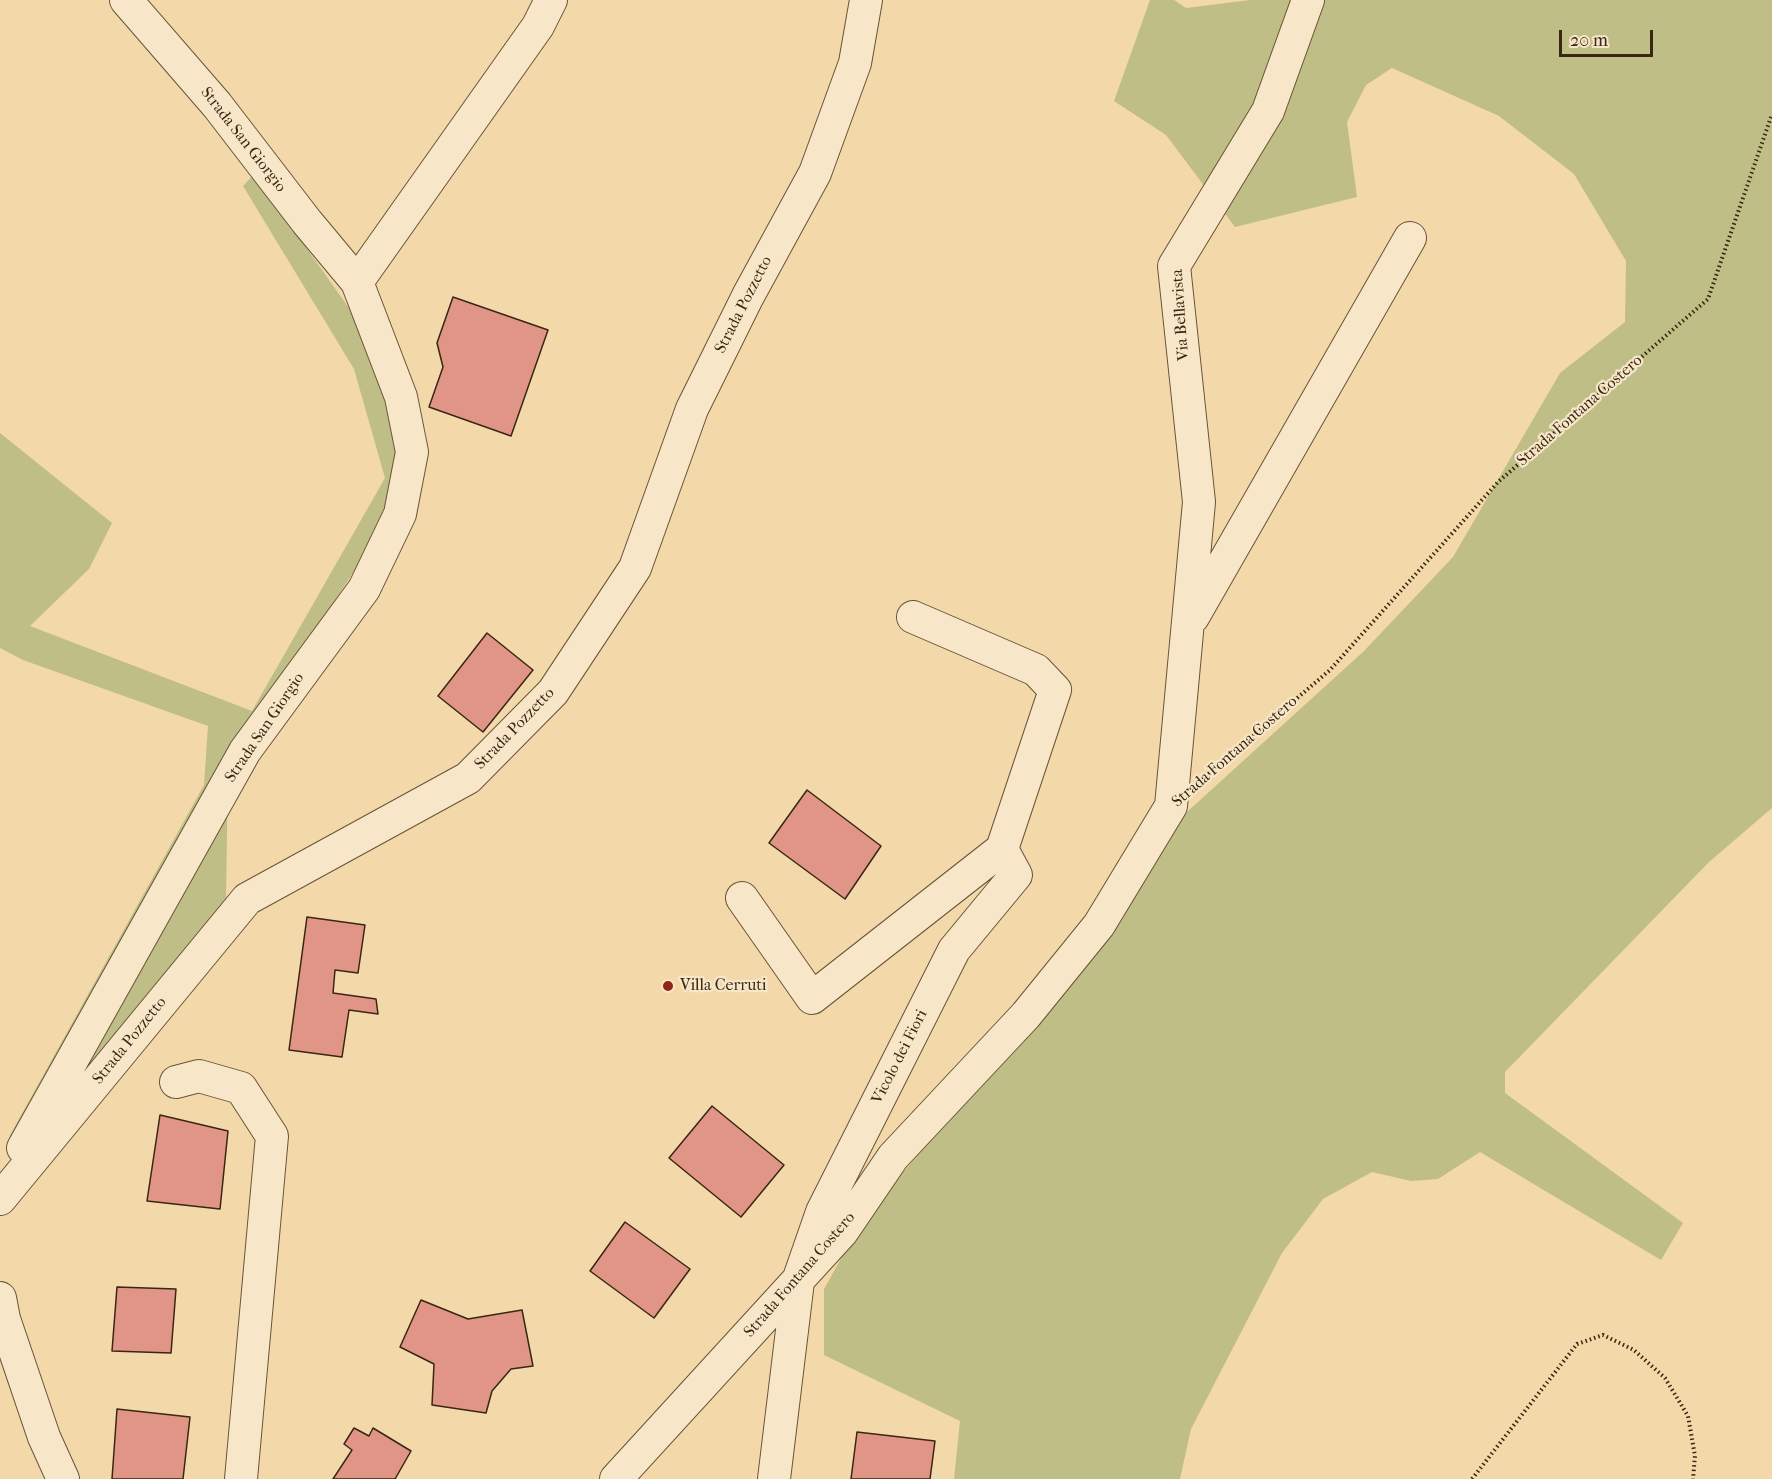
<!DOCTYPE html>
<style>
body{margin:0}
#map{position:relative;width:1772px;height:1479px;overflow:hidden;background:#f3d9a9;font-family:"IM FELL French Canon",serif}
canvas{display:block}
.scale{position:absolute;left:1559px;top:30px;width:94px;height:27px;box-sizing:border-box;border:3px solid #392613;border-top:0;padding-left:8px;font-size:18px;line-height:21px;white-space:nowrap;color:#392613;-webkit-text-stroke:4px #f7e6c7;paint-order:stroke}
</style>
<div id="map">
<canvas width="1772" height="1479"></canvas>
<div class="scale">20 m</div>
</div>
<script>
const ctx = document.querySelector('canvas').getContext('2d');
ctx.lineJoin = 'round';
function fill(path, color) { ctx.fillStyle = color; ctx.fill(path, 'evenodd'); }
function trace(path, color, width, dash) { ctx.strokeStyle = color; ctx.lineWidth = width; ctx.lineCap = dash ? 'butt' : 'round'; ctx.setLineDash(dash || []); ctx.stroke(path); }
function write(font, color, halo, rows, align = 'center') {
  ctx.font = font + ' "IM FELL French Canon",serif'; ctx.lineWidth = 4.5; ctx.setLineDash([]); ctx.textBaseline = 'middle'; ctx.strokeStyle = halo; ctx.fillStyle = color; for (const [text, x, y, turn = 0] of rows) {
    ctx.save(); ctx.translate(x, y); ctx.rotate((+turn || 0) * Math.PI / 180); ctx.textAlign = isNaN(turn) ? turn : align; if (halo) ctx.strokeText(text, 0, 0); ctx.fillText(text, 0, 0); ctx.restore();
  }
}
fill(new Path2D(`
 M1150,0H1174L1186,8L1250,0H1772V808L1709,862L1505,1072V1093L1683,1223L1661,1260L1480,1152L1438,1179L1411,1181L1372,1172L1323,1199L1282,1253L1191,1429L1180,1479H954L960,1421L824,1355V1289L849,1244L899,1177L1090,953L1177,821L1364,651L1453,557L1560,373L1625,322L1626,261L1574,174L1499,116L1392,68L1366,85L1347,122L1357,197L1235,227L1166,135L1114,101Z
 M254,174L366,332L401,445L376,538L228,762L226,901L85,1070L9,1137L204,785L208,726L23,660L0,648V433L112,523L89,569L30,626L252,711L385,478L354,369L243,186Z`), '#bebe86');
const building = new Path2D(`
 M453,297L548,330L511,436L429,407L443,367L437,343Z
 M487,633L533,670L483,732L438,696Z
 M807,790L881,846L845,899L769,843Z
 M307,917L365,925L358,973L335,970L333,993L376,999L378,1014L349,1010L342,1057L289,1050Z
 M712,1106L784,1165L741,1217L669,1158Z
 M160,1115L228,1131L220,1209L147,1201Z
 M625,1222L690,1269L654,1318L590,1271Z
 M117,1287L176,1289L171,1353L112,1351Z
 M421,1300L468,1319L522,1310L533,1366L511,1369L492,1391L486,1413L432,1405L434,1364L400,1347Z
 M117,1409L190,1417L183,1479H112Z
 M354,1428L369,1436L373,1428L411,1451L395,1479H333L352,1450L344,1444Z
 M857,1432L935,1441L930,1479H851Z`);
fill(building, '#e19587');
trace(building, '#392613', 1.5);
const street = new Path2D(`
 M357,282L538,26L551,0
 M1193,617L1410,238
 M742,898L812,998L1002,849
 M176,1082L199,1076L241,1088L272,1136L241,1479
 M23,1148L245,751L364,589L400,514L412,452L401,397L357,282L307,222L217,105L126,0
 M0,1199L247,899L468,778L553,692L635,568L692,409L748,296L815,173L855,63L866,0
 M0,1298L4,1319L44,1437L63,1479
 M616,1479L842,1232L893,1157L1026,1015L1099,925L1171,806L1199,502L1174,266L1268,111L1308,0
 M774,1479L798,1281L822,1212L954,950L1016,875L1002,849L1055,690L1036,670L913,617`);
trace(street, '#685338', 34);
trace(new Path2D(`
 M1205,777L1330,670L1498,482L1708,299L1772,114
 M1472,1479L1577,1344L1603,1335L1634,1350L1665,1378L1688,1416L1695,1456L1693,1479`), '#392613', 4, [1.5, 3]);
trace(street, '#f7e6c7', 32);
for (const [x, y, r, color] of [
 [668,986,6,"#8f2418"]
]) { const dot = new Path2D(); dot.arc(x, y, r, 0, 2 * Math.PI); ctx.fillStyle = color; ctx.fill(dot); trace(dot, '#f7e6c7', 2); }
write('16px', '#392613', '#f7e6c7', [
 ["Strada San Giorgio",243,140,52],
 ["Strada Pozzetto",744,305,-63],
 ["Via Bellavista",1181,315,-94],
 ["Strada Fontana Costero",1580,411,-41],
 ["Strada San Giorgio",265,728,-56],
 ["Strada Pozzetto",515,729,-46],
 ["Strada Fontana Costero",1235,752,-41],
 ["Strada Pozzetto",130,1041,-51],
 ["Vicolo dei Fiori",900,1057,-63],
 ["Strada Fontana Costero",800,1275,-49]
]);
write('16px', '#392613', '#f7e6c7', [
 ["Villa Cerruti",680,986]
], 'left');
</script>
